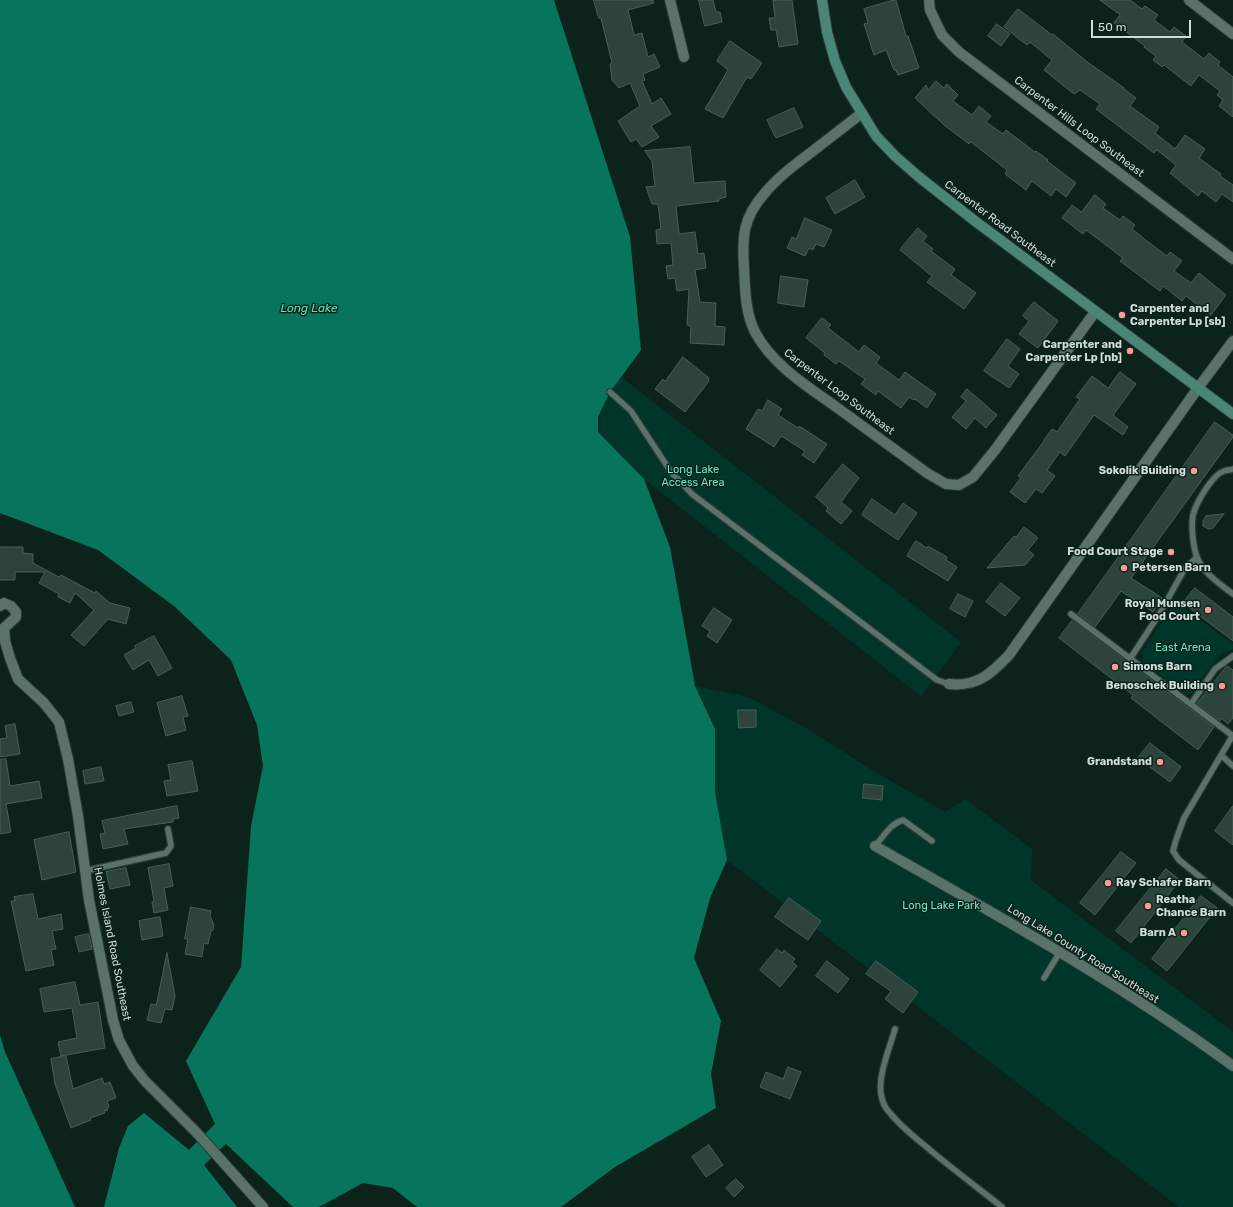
<!DOCTYPE html>
<style>
body{margin:0}
#map{position:relative;width:1233px;height:1207px;overflow:hidden;background:#0c231c;font-family:Rubik,sans-serif}
canvas{display:block}
.scale{position:absolute;left:1091px;top:20px;width:100px;height:18px;box-sizing:border-box;border:2px solid #cfdcd7;border-top:0;padding-left:5px;font-size:12px;line-height:14px;white-space:nowrap;color:#cfdcd7;-webkit-text-stroke:3px #0c231c;paint-order:stroke}
</style>
<div id="map">
<canvas width="1233" height="1207"></canvas>
<div class="scale">50 m</div>
</div>
<script>
const ctx = document.querySelector('canvas').getContext('2d');
ctx.lineJoin = 'round';
function fill(path, color) { ctx.fillStyle = color; ctx.fill(path, 'evenodd'); }
function trace(path, color, width, dash) { ctx.strokeStyle = color; ctx.lineWidth = width; ctx.lineCap = dash ? 'butt' : 'round'; ctx.setLineDash(dash || []); ctx.stroke(path); }
function write(font, color, halo, rows, align = 'center') {
  ctx.font = font + ' Rubik,sans-serif'; ctx.lineWidth = 3; ctx.setLineDash([]); ctx.textBaseline = 'middle'; ctx.strokeStyle = halo; ctx.fillStyle = color; for (const [text, x, y, turn = 0] of rows) {
    ctx.save(); ctx.translate(x, y); ctx.rotate((+turn || 0) * Math.PI / 180); ctx.textAlign = isNaN(turn) ? turn : align; if (halo) ctx.strokeText(text, 0, 0); ctx.fillText(text, 0, 0); ctx.restore();
  }
}
fill(new Path2D(`
 M621,377L961,642L921,696L644,479L598,432C599,409 607,395 621,377Z
 M1174,601L1233,644V649L1222,654L1210,667L1191,693L1187,694L1182,692L1143,662L1142,653L1158,627L1169,615L1171,603Z
 M695,686L748,697L806,728L875,772L945,812L965,799L1032,849L1031,880L1233,1032V1207H1179L727,860L715,792V729Z`), '#003629');
fill(new Path2D(`
 M0,0H554L630,237L641,350L610,392L598,417V432L644,479L670,547L695,686L715,729V792L727,860L710,898L694,958L721,1021L711,1074L716,1108L615,1167L561,1207H417L393,1188L363,1183L319,1207H293L226,1144L204,1165L237,1207H104L119,1148L128,1126L144,1113L189,1150L215,1124L186,1061L241,967L251,826L263,766L257,725L231,660L174,606L98,550L0,513Z
 M0,1035L5,1052L75,1207H0Z`), '#06755c');
const building = new Path2D(`
 M594,0H653L654,3L628,10L634,35L642,33L648,57L654,54L660,67L643,74L645,80L642,81L652,104L661,98L671,114L651,126L659,137L642,147L636,139L631,142L618,121L640,106L630,83L619,88L612,80L610,64L612,63L601,18H599Z
 M699,0H713L716,12H720L722,22L705,26Z
 M780,0H792L798,44L779,47L776,30H771L769,18H775L773,1Z
 M894,0H896L906,36H908L919,68L898,75L896,70H894L886,50L874,55L864,24L868,23L864,9Z
 M1100,0H1130L1142,9L1145,6L1158,15L1154,20L1170,32L1174,27L1186,36L1182,42L1204,59L1209,53L1220,62L1218,65L1233,77V117L1219,106L1223,100L1217,95L1220,91L1199,75L1191,86L1164,65L1162,67L1153,60L1156,56L1144,47L1145,46L1114,23L1120,15Z
 M1018,9L1052,35L1053,34L1086,61L1124,88V89L1136,98L1130,106L1159,127L1155,133L1175,149L1185,135L1205,149L1199,158L1221,174L1220,176L1233,185V202L1222,194L1216,202L1202,191L1198,196L1170,173L1176,165L1157,150L1154,153L1096,109L1100,104L1080,90L1074,94L1044,70L1052,60L1030,42L1027,45L1004,27Z
 M997,24L1010,34L1001,46L988,36Z
 M730,41L762,63L751,79L747,77L723,118L705,109L728,70L717,61Z
 M936,81L944,88L947,84L958,95L953,101L972,115L979,106L991,116L986,122L1003,134L1006,130L1035,152L1036,151L1048,160L1047,161L1076,183L1066,197L1056,189L1051,196L1032,181L1026,190L1005,174L1007,170L971,142L969,144L944,125L915,98L926,85L928,90Z
 M794,108L803,127L776,138L767,120Z
 M690,147L694,183L725,181L726,197L718,199L719,201L676,206L679,234L695,232L698,254L704,253L706,268L695,270L700,302L716,303L715,326L725,327L724,345L690,343L691,326L687,325L689,289L677,291L675,278L668,279L666,266L673,265L671,243L657,244L656,230L661,229L658,204H652L646,187L655,186L652,161L645,151Z
 M855,180L865,197L835,214L826,198Z
 M1095,195L1106,204L1103,208L1120,220L1123,216L1135,225L1132,229L1147,241L1167,256L1170,252L1182,261L1174,271L1191,283L1199,273L1226,295L1211,315L1186,296L1182,301L1163,286L1160,291L1120,261L1123,258L1086,230L1083,234L1062,218L1072,205L1081,212Z
 M805,218L832,230L824,247L816,244L813,250L809,248L805,256L787,248L792,237L796,239Z
 M918,228L927,236L923,241L933,249L931,251L955,269L951,275L976,293L964,309L927,282L932,276L900,250Z
 M781,276L808,280L804,307L778,303Z
 M1034,302L1058,321L1038,348L1019,334L1029,321L1023,316Z
 M822,318L831,325L828,328L859,352L864,345L880,357L876,363L899,380L905,372L936,394L927,408L915,399L914,400L909,397L901,408L878,391L876,395L861,384L865,379L839,361L836,364L824,355L825,353L806,338Z
 M1007,339L1020,349L1008,366L1019,374L1009,388L984,371Z
 M683,357L709,378L708,380L709,381L685,412L655,389L663,379L665,381Z
 M1120,372L1136,384L1113,415L1128,427L1123,435L1094,415L1065,456L1060,452L1047,470L1055,476L1042,493L1036,489L1025,503L1010,492L1021,478L1018,476L1044,441V440L1052,429L1057,432L1080,399L1076,397L1092,376L1108,388Z
 M967,389L997,415L986,428L975,418L966,429L952,417L966,401L961,397Z
 M768,400L782,409L778,415L798,428L799,426L827,444L814,463L802,455L805,451L781,436L774,447L746,429L758,409L762,411Z
 M1215,422L1233,435V437L1131,578L1162,598L1153,612L1121,591L1095,627L1078,614Z
 M843,464L859,478L841,502L852,511L841,524L826,511L828,508L816,497Z
 M872,499L895,515L903,503L917,513L898,540L862,515Z
 M1224,514L1213,528L1208,529L1203,526V521L1206,516Z
 M1024,527L1038,538L1028,550L1034,555L1025,565L987,568L1014,536L1016,537Z
 M916,541L927,548L928,546L947,557L946,560L957,567L948,581L907,556Z
 M0,547H23V553L33,554V563L59,577L61,575L95,593L96,591L110,603L130,608L126,624L108,619L84,646L71,635L94,610L75,593L70,603L58,597L59,594L39,583L45,572H15V580H0Z
 M1001,583L1020,598L1005,616L986,602Z
 M1195,588L1233,617V641L1183,603Z
 M958,594L973,601L965,617L950,609Z
 M714,608L732,620L717,643L707,636L710,631L702,626Z
 M1073,620L1214,727L1198,750L1131,698L1133,695L1059,638Z
 M154,636L172,668L158,676L149,660L133,670L124,655L136,648L135,646Z
 M1227,666L1233,670V718L1228,724L1221,718L1220,721L1197,704Z
 M182,696L188,716L183,717L186,730L166,736L157,703Z
 M131,702L134,712L119,716L116,706Z
 M738,710H756V727L739,728Z
 M15,724L20,754L0,757V739L7,738L5,726Z
 M1150,743L1181,767L1170,782L1138,758Z
 M6,759L10,786L39,781L42,798L6,804L11,832L0,834V760Z
 M192,761L198,791L167,796L164,781L171,780L168,765Z
 M101,767L104,781L85,784L83,771Z
 M864,784L883,786L882,800L863,798Z
 M177,806L179,818L173,819V822L124,829L128,844L103,849L100,834L105,833L102,821Z
 M1233,806V845L1215,831Z
 M69,832L76,872L42,880L34,840Z
 M1121,852L1136,863L1095,915L1080,903Z
 M169,864L173,886L164,888L168,910L154,913L152,902L154,901L148,868Z
 M126,868L130,885L110,889L106,872Z
 M1166,869L1180,880L1131,943L1116,931Z
 M33,894L38,919L61,914L63,929L52,931L56,949L51,950L54,965L26,971L11,901H15L14,897Z
 M1201,896L1217,908L1167,971L1152,959Z
 M789,898L821,921L808,940L775,917Z
 M191,907L211,911L210,916L214,925L213,930L211,931L208,944L204,943L202,957L185,954L188,939H185Z
 M160,917L163,936L142,940L139,921Z
 M89,934L92,949L79,952L75,937Z
 M777,949L782,953L784,950L795,959L792,962L797,966L780,987L760,970Z
 M167,953L175,996L172,1010L165,1009L161,1023L147,1020L151,1004L156,1005Z
 M827,961L849,979L838,993L816,976Z
 M876,961L918,992L903,1013L885,999L891,991L866,974Z
 M75,982L80,1005L98,1002L105,1048L61,1056L58,1042L77,1038L72,1008L44,1012L40,989Z
 M66,1056L73,1089L102,1078L104,1084L110,1082L116,1098L107,1101L109,1107L107,1108L108,1110L104,1111L105,1113L90,1118L91,1120L71,1128L55,1084L51,1059Z
 M788,1067L801,1072L790,1099L760,1087L766,1072L783,1079Z
 M709,1145L723,1165L706,1177L692,1157Z
 M736,1179L744,1187L734,1197L726,1188Z`);
fill(building, '#2c443c');
trace(building, '#476057', 1);
const lane = new Path2D(`
 M610,392L631,411L671,472L692,494L937,680L949,684
 M1233,469C1230,470 1227,470 1224,471C1212,475 1196,503 1193,515C1191,526 1193,547 1197,557C1203,573 1220,584 1233,594
 M1071,614L1233,736
 M1130,659L1160,613L1184,570L1197,557
 M1191,704L1215,669L1233,656
 M1233,735L1184,818L1176,840L1173,851L1179,860L1233,903
 M1221,755L1233,766
 M875,846C884,836 890,824 903,820L932,841
 M85,871L166,853L171,846L168,829
 M1044,978L1060,952
 M895,1029C890,1047 878,1075 881,1094C882,1101 885,1108 890,1113C901,1127 917,1139 930,1150C954,1170 978,1188 1002,1207`);
const street = new Path2D(`
 M670,0L684,57
 M929,0L930,10L942,35L959,52L1233,259
 M1189,0L1233,34
 M862,113C844,127 827,140 809,154C793,166 777,178 764,194C743,218 742,237 744,267C745,288 745,312 755,332C773,366 809,387 839,409C868,430 898,452 927,473L946,484L959,485L973,477L995,450L1095,312
 M0,606L4,603L11,606L16,612V617L4,628L5,641L10,658L18,679L44,703L59,722L68,759L78,816L89,900L113,1020L119,1040L133,1066L145,1081L197,1133L263,1207
 M949,684C977,687 991,674 1009,655L1198,388L1233,341
 M875,846C997,915 1120,983 1233,1066`);
const secondary = new Path2D(`
 M822,0L827,32L835,61L846,87L876,136L895,156L919,177L975,221L1233,414`);
trace(lane, '#2e3a35', 8);
trace(street, '#2e3a35', 12);
trace(secondary, '#2e3a35', 12);
trace(lane, '#5a736a', 5.5);
trace(street, '#5a736a', 10);
trace(secondary, '#4a8676', 10);
for (const [x, y, r, color] of [
 [1122,315,4,"#f59b99"],
 [1130,351,4,"#f59b99"],
 [1194,471,4,"#f59b99"],
 [1171,552,4,"#f59b99"],
 [1124,568,4,"#f59b99"],
 [1208,610,4,"#f59b99"],
 [1115,667,4,"#f59b99"],
 [1222,686,4,"#f59b99"],
 [1160,762,4,"#f59b99"],
 [1108,883,4,"#f59b99"],
 [1148,906,4,"#f59b99"],
 [1184,933,4,"#f59b99"]
]) { const dot = new Path2D(); dot.arc(x, y, r, 0, 2 * Math.PI); ctx.fillStyle = color; ctx.fill(dot); trace(dot, '#0c231c', 1.5); }
write('11px', '#cfdcd7', '#0c231c', [
 ["Carpenter Hills Loop Southeast",1079,127,37],
 ["Carpenter Road Southeast",1000,224,37],
 ["Carpenter Loop Southeast",839,392,37],
 ["Holmes Island Road Southeast",112,944,79],
 ["Long Lake County Road Southeast",1083,954,32]
]);
write('bold 11px', '#cfdcd7', '#0c231c', [
 ["Carpenter and",1130,309,"left"],
 ["Carpenter Lp [sb]",1130,322,"left"],
 ["Carpenter and",1122,345],
 ["Carpenter Lp [nb]",1122,358],
 ["Sokolik Building",1186,471],
 ["Food Court Stage",1163,552],
 ["Petersen Barn",1132,568,"left"],
 ["Royal Munsen",1200,604],
 ["Food Court",1200,617],
 ["Simons Barn",1123,667,"left"],
 ["Benoschek Building",1214,686],
 ["Grandstand",1152,762],
 ["Ray Schafer Barn",1116,883,"left"],
 ["Reatha",1156,900,"left"],
 ["Chance Barn",1156,913,"left"],
 ["Barn A",1176,933]
], 'right');
write('11px', '#69e9c4', '#0c231c', [
 ["Long Lake",693,470],
 ["Access Area",693,483],
 ["East Arena",1183,648],
 ["Long Lake Park",941,906]
]);
write('italic 12px', '#60e0bb', '#0c231c', [
 ["Long Lake",309,309]
]);
</script>
